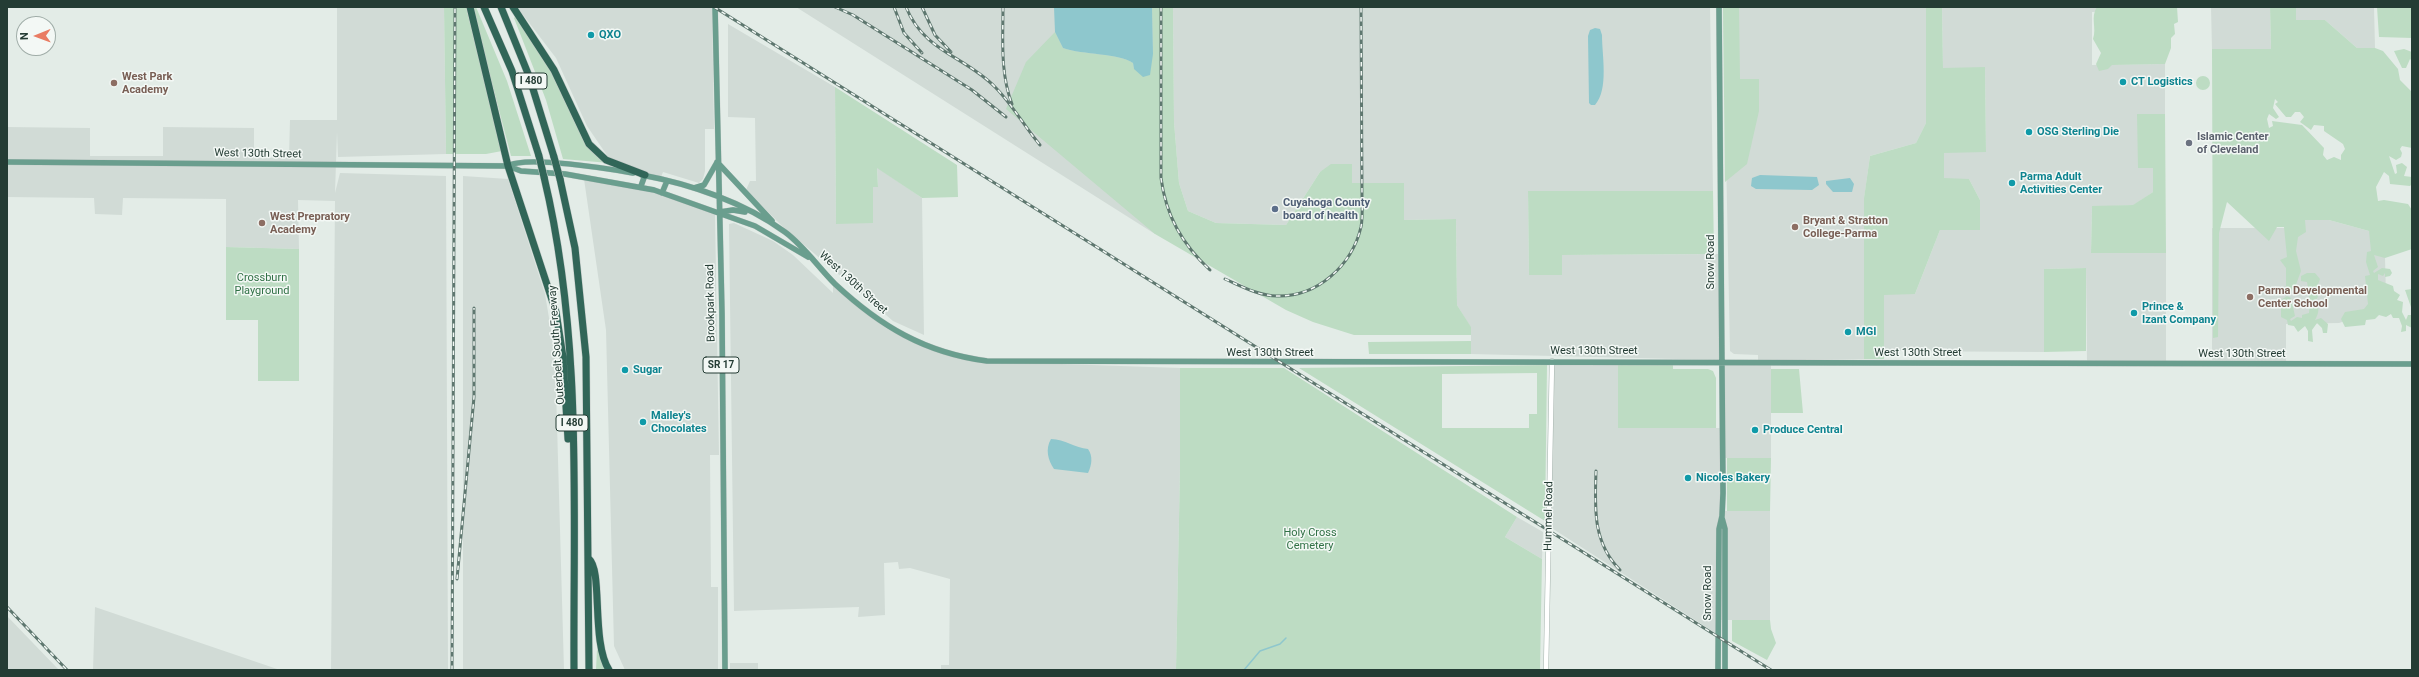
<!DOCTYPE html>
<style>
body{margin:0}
#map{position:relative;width:2419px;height:677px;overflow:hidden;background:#e3ece7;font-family:Roboto,sans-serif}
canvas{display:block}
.frame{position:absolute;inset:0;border:8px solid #243c34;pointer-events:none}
.north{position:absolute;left:16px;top:16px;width:40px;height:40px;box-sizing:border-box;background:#f3f8f5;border:1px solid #a0ada8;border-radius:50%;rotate:269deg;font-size:11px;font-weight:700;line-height:16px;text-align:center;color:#243c34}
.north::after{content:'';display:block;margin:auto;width:14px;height:18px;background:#e97c63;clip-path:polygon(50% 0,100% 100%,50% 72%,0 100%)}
</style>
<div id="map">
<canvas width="2419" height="677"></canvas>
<div class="frame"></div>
<div class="north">N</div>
</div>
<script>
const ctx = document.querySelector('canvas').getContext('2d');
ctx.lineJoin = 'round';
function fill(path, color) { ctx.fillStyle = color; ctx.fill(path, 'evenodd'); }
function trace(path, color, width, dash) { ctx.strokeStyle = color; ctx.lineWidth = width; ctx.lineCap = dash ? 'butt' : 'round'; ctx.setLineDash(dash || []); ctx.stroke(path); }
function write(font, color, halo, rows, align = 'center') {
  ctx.font = font + ' Roboto,sans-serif'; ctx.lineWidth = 3; ctx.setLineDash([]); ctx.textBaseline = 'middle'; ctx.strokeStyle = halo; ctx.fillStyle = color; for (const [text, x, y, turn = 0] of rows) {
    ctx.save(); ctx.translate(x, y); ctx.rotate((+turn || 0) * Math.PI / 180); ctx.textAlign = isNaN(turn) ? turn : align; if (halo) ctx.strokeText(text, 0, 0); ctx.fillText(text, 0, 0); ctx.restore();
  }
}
fill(new Path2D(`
 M337,7H444L446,154L338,157L337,132L335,193L340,173L446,176L448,670H331L335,201L298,200L299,249L226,247V199L123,198L122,215L95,214L94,198L7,197V127L90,128V156H163V127L254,128V158L289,157L290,120H337Z
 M517,7H712L714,129H705V171L703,179L699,183L663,172L661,177L615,167L587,126L556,58Z
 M796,7H1172L1155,234Z
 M1173,7H1710L1713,191H1528L1529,275H1562V255L1719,254V360L1471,354V328L1457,305L1456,219L1404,220L1352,183V164L1320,172L1286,225L1216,223L1188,211L1179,183L1174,122Z
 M1723,7H1926V123L1916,143L1870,156L1864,199V359L1758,361V355L1734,354L1730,351Z
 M1942,7H2165V10L2092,12V65L2165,64V114H2138V168L2153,167V192L2134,205L2092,207L2091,252L2166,253V361H2087L2086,268L2044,269V352L1884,351V294H1915L1940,230L1980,229V200L1969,179H1944V152L1986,151L1985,68H1943Z
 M2211,7H2270L2271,50L2212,49Z
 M2296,7H2374L2375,48H2357L2325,20H2296Z
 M728,24L835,87L836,224L873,187L878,186L877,167L922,198L924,335L893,321L781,225L746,190L750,181H756L755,118L728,117Z
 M463,176L508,179L545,294L555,354L564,670H463Z
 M584,179L659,194L715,214L719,455H710L711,587H718V670H625L614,646L606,330Z
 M2304,220H2329L2369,231L2385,258L2386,295L2358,317L2339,323L2286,324V361L2212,360V228H2296Z
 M734,223L773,241L793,255L833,293V283L886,328L906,338L973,361L1180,368V469L1176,670H941V665H949L950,579L910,568L899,569L898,562L884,563L885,615L858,617L859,607L734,611L729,224Z
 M1553,363L1618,365V428H1720L1721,511H1770V620H1717V634L1550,527Z
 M1725,365H1771V458H1725Z
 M1517,517L1543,532L1542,559L1505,537Z
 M95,607L280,670H93Z
 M7,616L59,670H7Z
 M730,663H758V670H730Z`), '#d1dbd6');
fill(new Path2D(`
 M444,7H466L502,151L486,154H446Z
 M472,7H476L507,81L531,156H511Z
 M1152,7H1173L1174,122L1179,183L1188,211L1216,223L1286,225L1320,172L1331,164H1352V183H1404V220L1456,219L1457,305L1471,327V335H1354L1313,322L1286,310L1155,234L1006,109L1026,62L1055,32L1063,48C1083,55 1119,53 1133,63L1134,69L1153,54Z
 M1723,7H1739L1740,79H1759V111L1747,164L1725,182Z
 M1926,7H1942L1943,68L1985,67L1986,152L1944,153V178L1969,179L1980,200V230H1940L1915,294L1884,295V359H1864V198L1870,156L1916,143L1926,123Z
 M2097,7H2177L2178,22L2174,24L2175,34L2171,38V48L2165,64L2112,65L2108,69L2099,71L2096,64L2101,53L2093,39C2097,28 2090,17 2097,7Z
 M2270,7H2296V20H2325L2357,48H2375L2383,51L2398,69L2400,80L2412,92V148L2402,146L2400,149L2402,153L2401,157L2396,160L2389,156L2395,174L2397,173L2396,165L2402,163L2407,167L2404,176L2412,177V184L2410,186L2390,184L2389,176L2384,172L2376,187L2378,201L2384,200L2408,204L2412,210V249L2385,258L2374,255L2378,267L2373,271L2374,273L2382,268L2390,269L2392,273L2390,276L2385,277V273L2383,276L2378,274V280L2393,286L2394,291L2400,295L2397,300L2403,302L2402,312L2406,320L2408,315H2412V328L2406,325V331L2401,332L2402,326L2399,318H2393L2391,314L2386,317L2379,315L2375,319L2366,320L2365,325L2345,327L2341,319L2345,312L2364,309L2368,304L2365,276L2370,275L2366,262L2367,252L2371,251L2369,231L2329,220H2305L2306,232L2298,237L2296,251L2301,271L2294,290L2286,292V268L2280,260L2287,257L2284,227H2277L2269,241L2227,202L2219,233L2218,337L2213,338L2212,49H2271ZM2275,99L2278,102L2275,104L2286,117H2291L2295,112H2300L2304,117L2300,122L2311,130L2314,125L2324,126V131L2343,144L2345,149L2341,155V160L2334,157L2327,160L2323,155L2324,148L2302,125L2272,121L2273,126L2269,128L2267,119L2269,114L2276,119L2279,117L2273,108Z
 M2377,7L2412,8V38L2379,37Z
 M516,16L552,71L582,137L609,163L563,159L546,100L514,18Z
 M2404,49L2412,52V61L2410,59L2406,68H2402L2394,51Z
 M2196 83a7 7 0 1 1 14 0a7 7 0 1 1-14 0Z
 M835,87L957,165L958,197L922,198L877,168L878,187H873V223L836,224Z
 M2137,114H2165L2166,253H2091L2092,206L2133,205L2153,192V168H2138Z
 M1528,191H1713L1714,254L1562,255V275H1529Z
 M226,247L299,249V381H258V320H226Z
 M2086,268V351L2044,352V269Z
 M2307,273H2315L2320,279L2317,287C2319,293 2319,297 2315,301C2320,308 2319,313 2315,320L2321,318L2328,324L2327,333H2323L2322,328L2317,323L2312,330L2313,342L2308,341V331L2305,326L2298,332L2294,326L2288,325L2287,320L2281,317V300L2287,296L2291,298L2295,316L2290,319L2291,321L2297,317L2302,318V315L2309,313L2310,301L2307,282L2301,281V276Z
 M2412,289V310L2405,290Z
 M1471,341V354H1369L1368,342Z
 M1547,365L1545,521L1299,368ZM1537,373V414H1529V428H1442V374Z
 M1618,365H1673V369H1708L1713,371L1716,378V428H1618Z
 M1180,368H1284L1517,517L1505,537L1542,559L1540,670H1176L1180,469Z
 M1771,369H1799L1803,413H1771Z
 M1727,458H1771L1770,511H1727Z
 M1732,620H1770L1771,629L1776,643L1767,660L1732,641Z
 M597,649L606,670H596Z`), '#bddcc3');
fill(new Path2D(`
 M1054,7H1152L1153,54L1150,75L1143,77L1134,69L1133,63C1119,53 1083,55 1063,48L1055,32Z
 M1595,28L1600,29L1602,35C1602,56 1609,89 1595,105H1591L1589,103L1588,36L1590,30Z
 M1760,175L1817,177L1819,185L1812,190L1756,189L1751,186L1752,178Z
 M1850,178L1854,184L1852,192H1833L1826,184V181Z
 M1051,439C1065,439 1075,448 1088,449C1093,456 1092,465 1088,473L1054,469C1048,460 1045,449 1051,439Z`), '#8ec7cd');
trace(new Path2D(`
 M1244,670L1260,651L1280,644L1286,638`), '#8ec7cd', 1.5);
const minor = new Path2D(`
 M1546,670L1552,361`);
const major = new Path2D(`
 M715,7L722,314L725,670
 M7,162L508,166C525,155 610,169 633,173
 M717,162L772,221
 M508,166L521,171L565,174L654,190L755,226L808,257
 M642,175C690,184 744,202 785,232C804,246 818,267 835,284C880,326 925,353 987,361L2412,364
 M641,186L645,175
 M694,188L704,185L716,164
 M662,193L667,181
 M720,212L733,210L745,212
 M1722,518L1725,529V670
 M1718,670L1719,529L1722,516L1723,493L1719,7`);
const highway = new Path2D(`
 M470,7L508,166L556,312L563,357L568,439
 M484,7L512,71L539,156
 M501,7L529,76L554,157
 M513,7L554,70L589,144L606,160L645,175
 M544,177C583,339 573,506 574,670
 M560,179L575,248L586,357L589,670
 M589,559C603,571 591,642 609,670`);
trace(minor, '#a6b4ae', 5.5);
trace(major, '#c2c8c6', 6);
trace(highway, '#c2c8c6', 8);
trace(minor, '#fff', 4.5);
trace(major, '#6a9e8e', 5.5);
trace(highway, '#316658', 7);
const rail = new Path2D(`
 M714,7L1771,670
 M835,7L853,15L972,90L1006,117
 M894,7L904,33L922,53
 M906,7C924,52 965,56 995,87C1012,104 1024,126 1040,145
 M922,7L935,35L951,52
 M1003,7C1003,39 1000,73 1012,104
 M1161,7V178C1166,216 1182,244 1210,270
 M1225,279C1241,286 1259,296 1277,296C1318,297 1352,265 1361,227C1363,217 1362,206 1362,196L1361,7
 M1596,471C1595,507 1592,542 1620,570
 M457,579L474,397V308
 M7,607L67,670
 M452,670L455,7`);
trace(rail, '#5e776f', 3);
trace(rail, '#f3f8f5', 1.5, [4.5]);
const highwayBridge = new Path2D(`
 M539,156L544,177
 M554,157L560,179`);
trace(highwayBridge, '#c2c8c6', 8, []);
trace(highwayBridge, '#316658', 7);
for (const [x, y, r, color] of [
 [591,35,4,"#0f9aa8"],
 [2123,82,4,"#0f9aa8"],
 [114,83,4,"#8d6e63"],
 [2029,132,4,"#0f9aa8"],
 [2189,143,4,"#6b7280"],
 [2012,183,4,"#0f9aa8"],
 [1275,209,4,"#5c6f8a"],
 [262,223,4,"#8d6e63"],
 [1795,227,4,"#8d6e63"],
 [2250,297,4,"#8d6e63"],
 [2134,313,4,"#0f9aa8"],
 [1848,332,4,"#0f9aa8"],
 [625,370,4,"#0f9aa8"],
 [643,422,4,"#0f9aa8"],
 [1755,430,4,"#0f9aa8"],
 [1688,478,4,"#0f9aa8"]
]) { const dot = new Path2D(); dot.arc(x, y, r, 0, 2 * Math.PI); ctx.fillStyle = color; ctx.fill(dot); trace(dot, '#f3f8f5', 1.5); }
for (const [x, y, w] of [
 [531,81,32],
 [721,365,36],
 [572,423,32]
]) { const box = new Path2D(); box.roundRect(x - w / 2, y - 8, w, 16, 3); ctx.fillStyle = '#f3f8f5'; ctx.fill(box); trace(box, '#243c34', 1); }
write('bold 10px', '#243c34', null, [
 ["I 480",531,81],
 ["SR 17",721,365],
 ["I 480",572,423]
]);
write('bold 11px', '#0d838f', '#f3f8f5', [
 ["QXO",599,35],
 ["CT Logistics",2131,82],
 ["OSG Sterling Die",2037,132],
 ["Parma Adult",2020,177],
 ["Activities Center",2020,190],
 ["Prince &",2142,307],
 ["Izant Company",2142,320],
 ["MGI",1856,332],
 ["Sugar",633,370],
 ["Malley's",651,416],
 ["Chocolates",651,429],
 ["Produce Central",1763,430],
 ["Nicoles Bakery",1696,478]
], 'left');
write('bold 11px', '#785e54', '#f3f8f5', [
 ["West Park",122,77],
 ["Academy",122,90],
 ["West Prepratory",270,217],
 ["Academy",270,230],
 ["Bryant & Stratton",1803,221],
 ["College-Parma",1803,234],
 ["Parma Developmental",2258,291],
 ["Center School",2258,304]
], 'left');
write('bold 11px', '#5b616d', '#f3f8f5', [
 ["Islamic Center",2197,137],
 ["of Cleveland",2197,150]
], 'left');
write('11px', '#243c34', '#f3f8f5', [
 ["West 130th Street",258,154,1],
 ["Snow Road",1711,262,-90],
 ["West 130th Street",853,283,42],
 ["Brookpark Road",711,303,-91],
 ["Outerbelt South Freeway",557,345,-94],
 ["West 130th Street",1594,351],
 ["West 130th Street",1270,353],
 ["West 130th Street",1918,353],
 ["West 130th Street",2242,354],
 ["Hummel Road",1549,516,-89],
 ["Snow Road",1708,593,-90]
]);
write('bold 11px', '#4e5e75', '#f3f8f5', [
 ["Cuyahoga County",1283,203],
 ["board of health",1283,216]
], 'left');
write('11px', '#307045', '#f3f8f5', [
 ["Crossburn",262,278],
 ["Playground",262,291],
 ["Holy Cross",1310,533],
 ["Cemetery",1310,546]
]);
</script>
